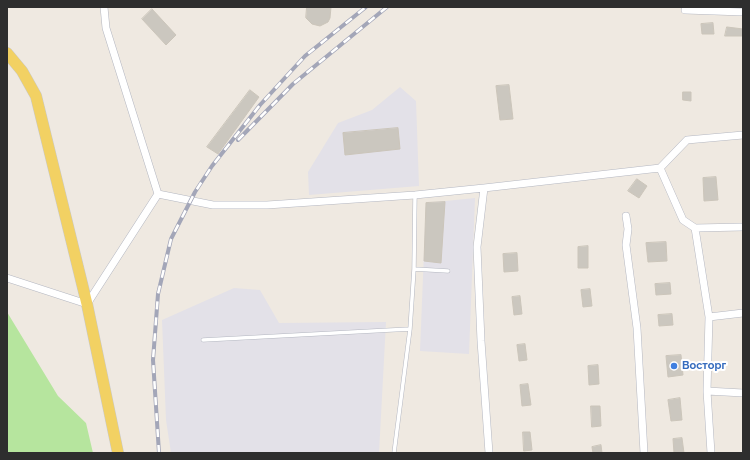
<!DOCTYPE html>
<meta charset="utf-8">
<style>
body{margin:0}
#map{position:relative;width:750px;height:460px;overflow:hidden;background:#efe9e1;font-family:Raleway,sans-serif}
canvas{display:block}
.frame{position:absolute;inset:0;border:8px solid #2e2e2e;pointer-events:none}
</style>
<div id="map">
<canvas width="750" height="460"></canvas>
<div class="frame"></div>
</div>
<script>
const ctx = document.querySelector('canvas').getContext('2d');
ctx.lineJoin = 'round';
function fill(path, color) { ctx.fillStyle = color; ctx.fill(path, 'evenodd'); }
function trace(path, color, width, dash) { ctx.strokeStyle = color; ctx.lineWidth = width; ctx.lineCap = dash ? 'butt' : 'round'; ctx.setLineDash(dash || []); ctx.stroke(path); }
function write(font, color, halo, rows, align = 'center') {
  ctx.font = font + ' Raleway,sans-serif'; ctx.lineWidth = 4; ctx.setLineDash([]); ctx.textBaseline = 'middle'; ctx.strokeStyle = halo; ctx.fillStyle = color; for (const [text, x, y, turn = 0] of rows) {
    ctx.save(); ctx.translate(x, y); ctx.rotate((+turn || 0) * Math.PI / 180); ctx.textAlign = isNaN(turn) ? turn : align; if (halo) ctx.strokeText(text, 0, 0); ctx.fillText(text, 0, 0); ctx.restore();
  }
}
fill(new Path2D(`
 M400,87L416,101L419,186L309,195L308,172L338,123L372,110Z
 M475,198L469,354L420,351L426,203Z
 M234,288L260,290L279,323L386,322L379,453H171L166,420L162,320Z`), '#e3e1e8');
fill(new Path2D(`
 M7,312L58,396L86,423L93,453H7Z`), '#b6e59e');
const building = new Path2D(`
 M307,7H331L330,18L328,22L320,26L312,24L306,18Z
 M152,9L176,35L166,45L142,19Z
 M713,23L714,34H702L701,24Z
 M727,27L743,29V36H725Z
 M509,85L513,119L500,120L496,86Z
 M250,90L259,97L218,154L207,147Z
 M683,92H691V101L683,100Z
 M398,128L400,149L345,155L343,133Z
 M716,177L718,200L704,201L703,178Z
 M637,179L647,186L639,198L628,191Z
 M445,202L441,263L424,261L426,203Z
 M666,242L667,261L648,262L646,243Z
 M588,246V268H578V247Z
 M517,253L518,271L504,272L503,254Z
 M670,283L671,294L656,295L655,284Z
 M590,289L592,306L583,307L581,290Z
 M520,296L522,314L514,315L512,297Z
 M672,314L673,325L659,326L658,315Z
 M525,344L527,360L519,361L517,345Z
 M681,355L683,375L668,377L666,356Z
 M598,365L599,384L589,385L588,366Z
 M528,384L531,405L522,406L520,385Z
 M680,398L682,420L671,421L668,400Z
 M591,406H600L601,426L592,427Z
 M523,432H530L532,450L524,451Z
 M682,438L684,453H674L673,439Z
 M601,445L602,453H593L592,447Z`);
fill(building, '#cbc7bf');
trace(building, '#cbc5ba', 1);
const service = new Path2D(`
 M415,195L414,269L448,271
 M203,340L410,329
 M394,453L410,329L414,269`);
const minor = new Path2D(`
 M104,7L106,28L158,194
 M685,10L743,12
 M660,168L683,220L695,228L709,317L707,391L711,453
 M484,188L477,247L481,341L489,453
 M158,194L213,205H267L415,195L484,188L660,168L687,140L743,135
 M626,216L628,229L626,245L637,328L644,453
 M695,228L743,227
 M7,278L87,304L158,194
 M709,317L743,313
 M707,391L743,393`);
const primary = new Path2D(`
 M7,53L22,71L36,96L87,304L118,453`);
trace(service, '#b4b7c1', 4.5);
trace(minor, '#b4b7c1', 8);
trace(primary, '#c9c9c9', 12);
trace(service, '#fff', 3.5);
trace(minor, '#fff', 7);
trace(primary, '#f2d163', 11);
const rail = new Path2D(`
 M238,140L293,84L387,7
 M159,453L153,360L158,294L171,239L195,192L212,166L260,105L305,56L366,7`);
trace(rail, '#a3a6b8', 4);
trace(rail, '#fff', 2.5, [8]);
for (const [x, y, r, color] of [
 [674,366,4,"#3f7fe0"]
]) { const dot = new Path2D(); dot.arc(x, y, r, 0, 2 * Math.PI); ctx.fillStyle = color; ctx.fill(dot); trace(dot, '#fff', 1.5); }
write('bold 11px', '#366cbe', '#fff', [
 ["Восторг",682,366]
], 'left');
</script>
